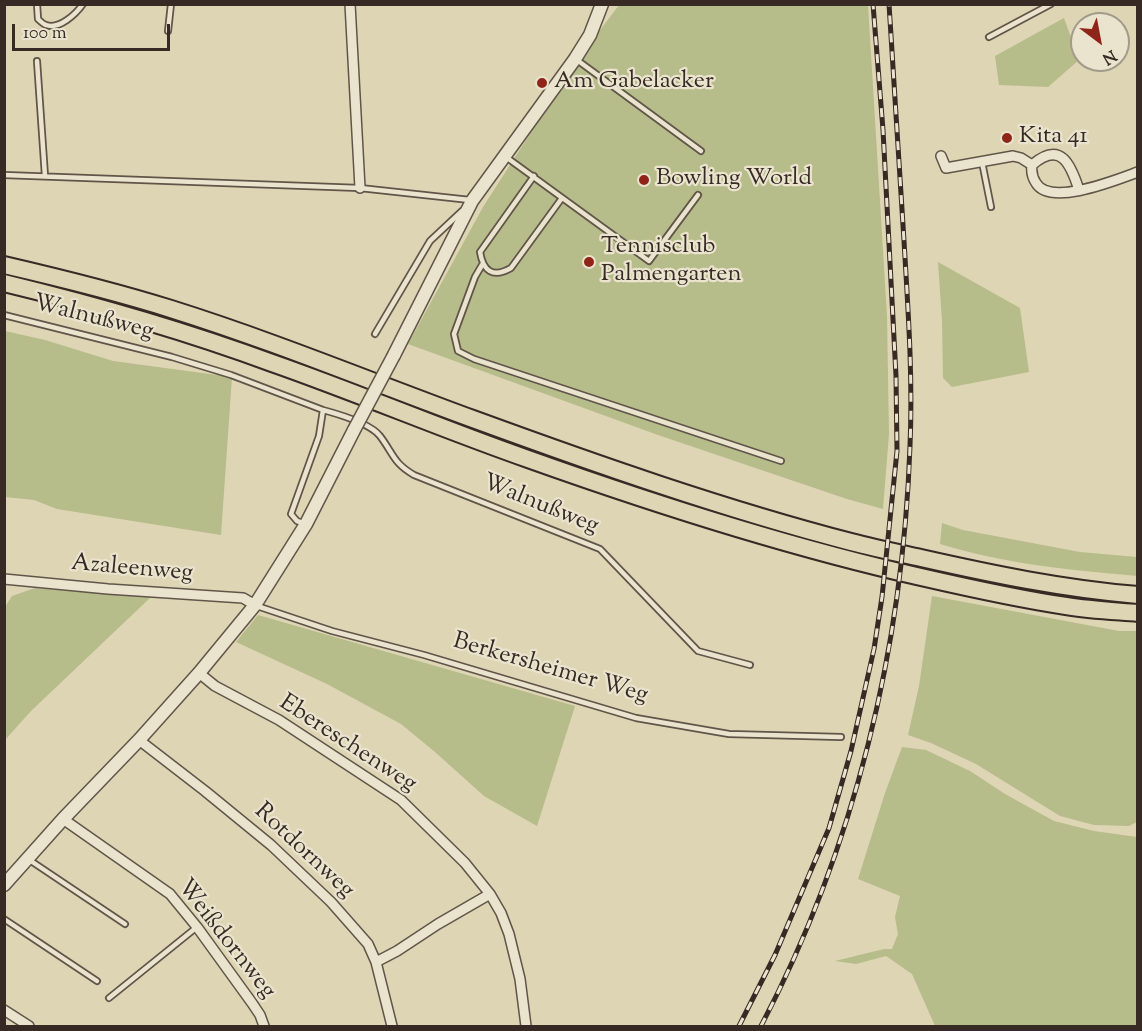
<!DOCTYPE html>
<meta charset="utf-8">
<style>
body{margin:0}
#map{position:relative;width:1142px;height:1031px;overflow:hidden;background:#ded5b4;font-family:"Sorts Mill Goudy",serif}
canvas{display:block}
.frame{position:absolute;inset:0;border:6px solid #372a25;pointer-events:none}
.north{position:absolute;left:1070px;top:12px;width:60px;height:60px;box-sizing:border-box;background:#eae4ce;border:2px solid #a29a8a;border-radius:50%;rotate:148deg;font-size:16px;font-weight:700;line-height:24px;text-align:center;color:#372a25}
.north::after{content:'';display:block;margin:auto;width:21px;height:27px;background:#8f2418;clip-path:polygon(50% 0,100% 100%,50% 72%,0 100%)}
.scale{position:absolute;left:12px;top:24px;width:158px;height:27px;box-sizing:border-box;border:3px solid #372a25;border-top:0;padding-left:8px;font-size:18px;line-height:21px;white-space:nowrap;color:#372a25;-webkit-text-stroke:4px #eae4ce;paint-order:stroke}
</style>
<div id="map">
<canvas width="1142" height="1031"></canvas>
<div class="frame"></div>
<div class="north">N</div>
<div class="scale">100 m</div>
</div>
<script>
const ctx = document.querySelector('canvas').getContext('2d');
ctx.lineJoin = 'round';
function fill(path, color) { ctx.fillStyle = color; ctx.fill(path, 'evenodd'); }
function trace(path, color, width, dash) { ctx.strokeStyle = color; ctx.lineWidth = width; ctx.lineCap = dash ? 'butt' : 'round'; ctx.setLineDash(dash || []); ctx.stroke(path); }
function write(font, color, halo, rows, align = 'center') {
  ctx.font = font + ' "Sorts Mill Goudy",serif'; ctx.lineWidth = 4.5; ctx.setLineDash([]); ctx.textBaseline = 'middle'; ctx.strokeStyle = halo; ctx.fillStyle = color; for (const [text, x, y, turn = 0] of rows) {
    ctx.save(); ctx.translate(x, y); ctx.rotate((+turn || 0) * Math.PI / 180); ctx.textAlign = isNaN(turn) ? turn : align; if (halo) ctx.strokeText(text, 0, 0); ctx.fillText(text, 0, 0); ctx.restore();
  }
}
fill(new Path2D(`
 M619,5H868L887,316L889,434L883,509L847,499L658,435L408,344L483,207L576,62Z
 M1064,18L1079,60L1048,87L999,85L995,56Z
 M938,262L1020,308L1029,372L952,387L943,378L942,321Z
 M5,331L45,340L113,361L232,377L221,535L57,509L34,500L5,497Z
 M942,523L963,530L1080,552L1137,557V576C1071,570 1004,564 940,544Z
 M35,588L151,597L31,711L5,740V607L12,596Z
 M932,596L1119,631H1137V822L1129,826L1094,825L1060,816L976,764L931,743L908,735L919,686Z
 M258,615L575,706L537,826L484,796L435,752L401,724L327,684L236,642Z
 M902,747L926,750L970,771L1005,794L1054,821L1094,831L1137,837V1026H935L912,974L886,956L856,964L835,961L884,949H892L898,934L895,917L900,896L858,879L885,793Z`), '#b6bc8a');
const service = new Path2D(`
 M37,4L38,19C40,21 43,24 46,25C59,30 76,14 83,4
 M168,31L171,4
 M989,37L1051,4
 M577,60L701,151
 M37,61L45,176
 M506,157L649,261L698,195
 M982,162L991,207
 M4,175L360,188L470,200
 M534,176L480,252C483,270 492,279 511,268L562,198
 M482,265L475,277L454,334L458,351L474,359L781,461
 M4,315L172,357L231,375L323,410L319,436L291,514L297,521L303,523
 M375,334L430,241L462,211
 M323,410C338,414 371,424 380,436C393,453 393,463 414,475L600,549L698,651L750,665
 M257,606L332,631L424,655L636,718L729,734L841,737
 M28,859L125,924
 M4,919L97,981
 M109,998L197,927`);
const minor = new Path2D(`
 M350,4L360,188
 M941,156L946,168L1013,156L1021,158L1032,165C1031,172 1032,177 1036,183C1050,207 1116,180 1138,172
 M1032,165C1061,140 1071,165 1079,190
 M4,579L108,589L243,598L255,605
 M199,673L215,686L279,720L401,800L465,863L490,894L501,913L509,934L520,979L526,1026
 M139,740L205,791L271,845L331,902L368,944L376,962L392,1026
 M63,819L170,894L197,927L252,1003L260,1015L264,1026
 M376,962L397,951L438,924L490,894
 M4,1010L29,1026`);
const tertiary = new Path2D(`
 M394,355L472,201L575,59L590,35L602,4
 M4,885L63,819L139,740L199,673L255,605L306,524L354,430`);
const motorway = new Path2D(`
 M4,265C60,278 117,292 171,309C273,341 372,382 473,419C596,464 724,509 851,542C874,548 898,553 921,558C992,574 1064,589 1138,595
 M4,283C95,305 185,331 272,363C358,393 442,429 528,459C657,505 788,547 921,577C969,588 1018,599 1066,606C1090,610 1114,611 1138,613`);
trace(service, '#615549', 8);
trace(minor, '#615549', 12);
trace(tertiary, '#615549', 15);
trace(motorway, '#372a25', 20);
trace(service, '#eae4ce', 4.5);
trace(minor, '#eae4ce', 9);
trace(tertiary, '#eae4ce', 12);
trace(motorway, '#ded5b4', 16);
const rail = new Path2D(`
 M739,1026L775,955L829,828L851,751L874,649L882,597L897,451L896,376L883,130L873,4
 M761,1026C855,847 903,647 910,446C913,377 908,309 904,241C899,162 894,83 889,4`);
trace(rail, '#372a25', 5);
trace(rail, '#eae4ce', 3, [9]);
const tertiaryBridge = new Path2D(`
 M354,430L394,355`);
trace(tertiaryBridge, '#615549', 15, []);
trace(tertiaryBridge, '#eae4ce', 12);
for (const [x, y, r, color] of [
 [542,83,6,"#8f2418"],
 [1007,138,6,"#8f2418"],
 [644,180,6,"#8f2418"],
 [589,262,6,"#8f2418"]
]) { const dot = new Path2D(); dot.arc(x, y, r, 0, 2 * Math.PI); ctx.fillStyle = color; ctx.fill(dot); trace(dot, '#eae4ce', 2); }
write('24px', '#372a25', '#eae4ce', [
 ["Am Gabelacker",554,83],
 ["Kita 41",1019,138],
 ["Bowling World",656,180],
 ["Tennisclub",601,248],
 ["Palmengarten",601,276]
], 'left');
write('24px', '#372a25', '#eae4ce', [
 ["Walnußweg",93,319,14],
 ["Walnußweg",540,506,22],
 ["Azaleenweg",132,570,5],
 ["Berkersheimer Weg",550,670,16],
 ["Ebereschenweg",347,745,33],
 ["Rotdornweg",303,852,43],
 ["Weißdornweg",225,940,52]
]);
</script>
